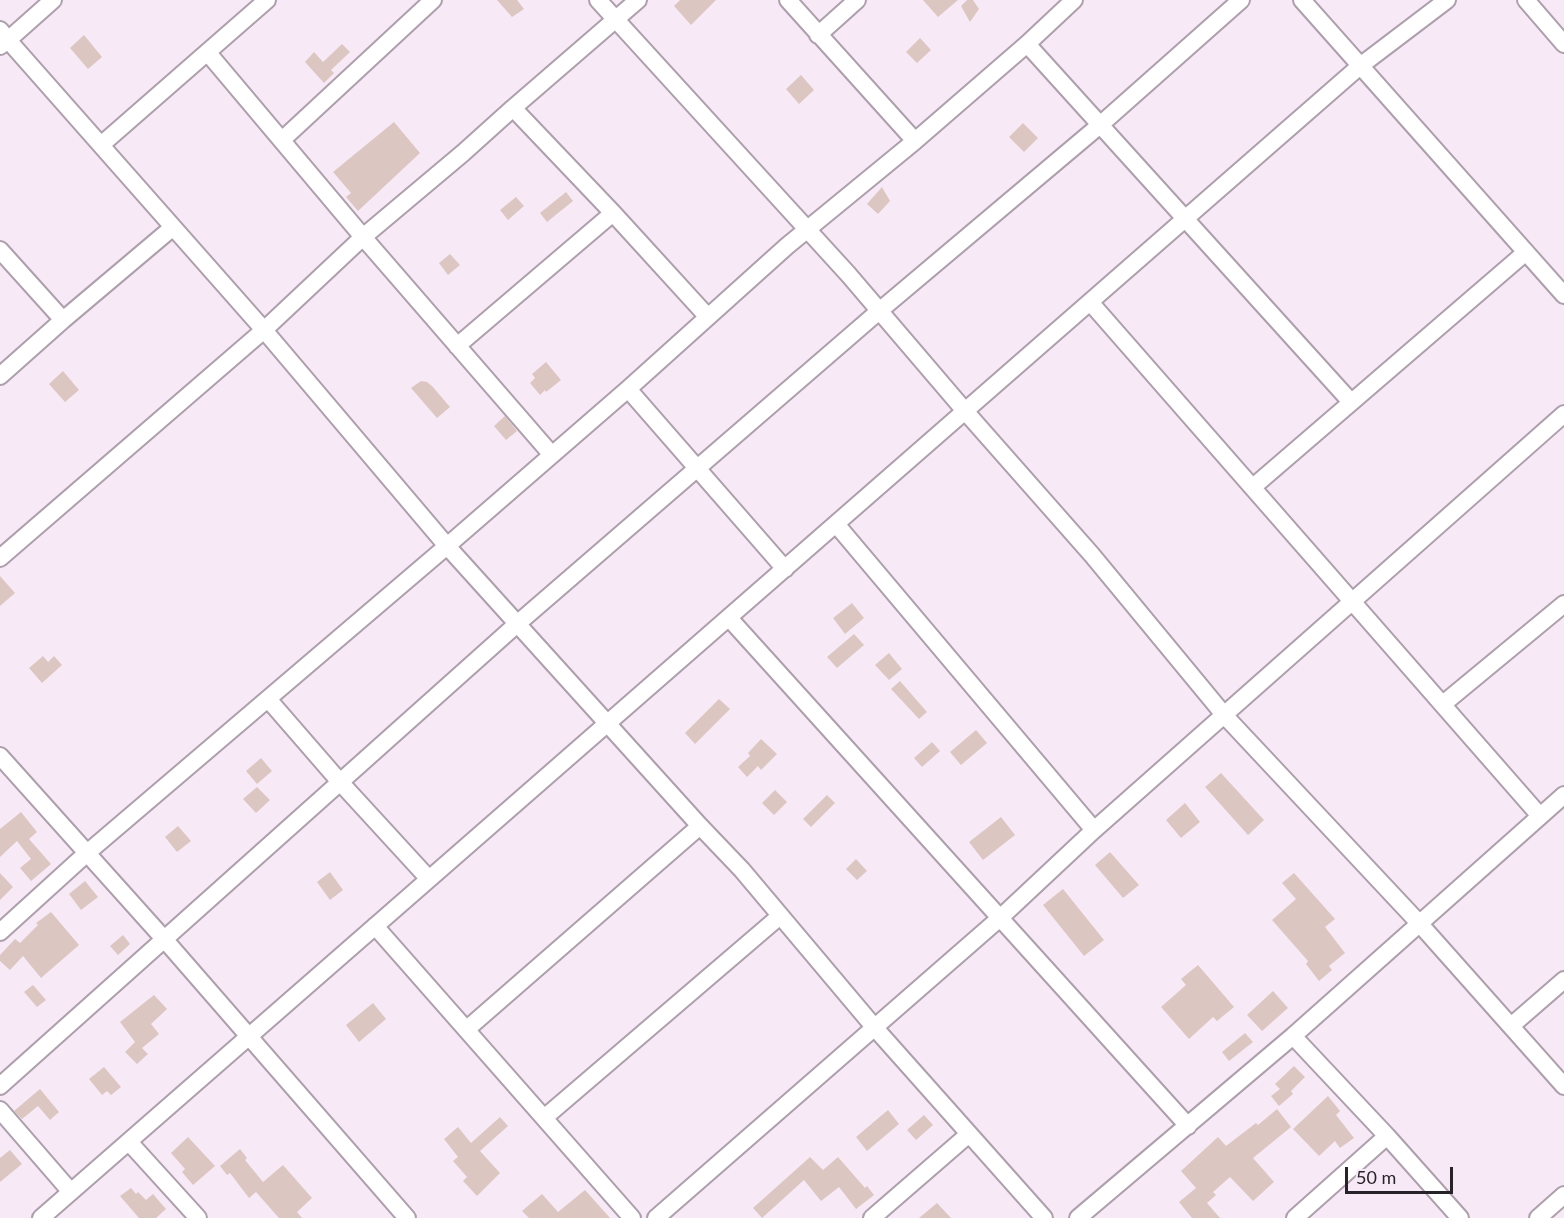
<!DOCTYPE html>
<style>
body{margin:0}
#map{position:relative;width:1564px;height:1218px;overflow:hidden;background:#f8e9f7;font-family:Lato,sans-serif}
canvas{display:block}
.scale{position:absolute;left:1345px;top:1167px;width:108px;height:27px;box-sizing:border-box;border:3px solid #282328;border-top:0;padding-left:8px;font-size:18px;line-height:21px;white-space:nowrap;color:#282328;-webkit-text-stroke:4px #f8e9f7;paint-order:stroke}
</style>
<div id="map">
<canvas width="1564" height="1218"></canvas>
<div class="scale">50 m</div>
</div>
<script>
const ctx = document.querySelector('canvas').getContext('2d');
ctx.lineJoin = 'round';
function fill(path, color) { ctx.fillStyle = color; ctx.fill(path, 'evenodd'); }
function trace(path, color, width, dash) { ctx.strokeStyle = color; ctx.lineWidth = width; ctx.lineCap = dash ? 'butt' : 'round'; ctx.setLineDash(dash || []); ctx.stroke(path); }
fill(new Path2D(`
 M497,0H517L524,9L512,17Z
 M680,0H716L691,25L674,6Z
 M923,0H958L938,17Z
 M967,0H973L979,9L970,22L961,6Z
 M84,35L102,57L88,69L70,48Z
 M920,38L931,50L917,63L906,52Z
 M342,44L350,52L331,70L334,73L324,83L305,62L314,52L323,62Z
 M801,75L814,90L799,104L786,89Z
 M394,122L420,153L358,211L346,197L351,193L333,172Z
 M1023,123L1038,138L1024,152L1009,137Z
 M882,187L890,201L878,214L867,204Z
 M566,192L573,201L547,222L540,213Z
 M516,197L524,206L508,220L500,210Z
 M450,254L460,265L448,275L439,263Z
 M546,362L561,380L546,392L545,390L540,395L530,383L535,378L532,374Z
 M63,371L79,390L65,402L49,384Z
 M421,381L427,382L432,386L450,407L437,418L411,388Z
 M505,416L517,431L506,440L494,426Z
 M0,576L15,593L0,606Z
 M852,603L864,618L845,634L833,618Z
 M854,634L864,645L837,668L827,657Z
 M889,653L902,669L889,680L875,665Z
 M43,656L48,662L54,656L62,665L42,683L29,668Z
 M900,681L927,712L919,719L891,689Z
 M719,699L730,709L695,744L685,733Z
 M976,730L987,743L961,765L950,752Z
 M761,739L777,754L761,770L758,766L747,777L738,767L750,756L748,753Z
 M932,742L940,751L922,767L914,758Z
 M261,758L272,771L257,784L246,771Z
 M1221,773L1264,820L1248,835L1205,787Z
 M257,787L270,800L256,813L243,799Z
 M775,790L787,802L774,815L762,803Z
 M827,795L835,803L811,827L803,819Z
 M1185,803L1200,822L1181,838L1166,820Z
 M21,812L37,832L29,839L51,864L31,881L20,868L31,859L17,841L0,857V829Z
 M1001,817L1015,835L983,860L969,842Z
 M178,826L191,841L177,852L165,837Z
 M1110,852L1139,885L1123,898L1095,865Z
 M856,859L867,871L857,880L846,869Z
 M330,872L343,890L330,900L317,882Z
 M0,873L13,887L0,900Z
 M1294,873L1335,919L1325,927L1345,953L1329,966L1332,970L1319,981L1306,964L1308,961L1272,920L1296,899L1282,883Z
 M85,881L98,897L81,910L69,894Z
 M1063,889L1104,940L1084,956L1043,905Z
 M51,912L79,945L41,978L23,956L10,970L0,961V955L15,939L20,943L38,925L36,923Z
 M123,935L130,944L118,955L110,946Z
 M1198,965L1234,1007L1217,1021L1213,1017L1189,1039L1161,1007L1186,985L1181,979Z
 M33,985L46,1000L37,1007L24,992Z
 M1273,991L1288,1008L1262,1031L1247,1015Z
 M154,995L167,1009L151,1024L159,1034L142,1048L148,1054L137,1064L125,1052L135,1042L120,1022Z
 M373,1003L386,1019L359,1042L346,1025Z
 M1245,1033L1253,1042L1229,1061L1222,1052Z
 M1294,1066L1305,1077L1291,1091L1293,1094L1279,1106L1271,1096L1280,1089L1275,1084Z
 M104,1067L121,1087L111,1095L107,1091L102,1095L89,1079Z
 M40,1089L59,1112L50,1120L38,1106L22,1119L14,1111Z
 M1328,1096L1340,1111L1336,1115L1354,1138L1340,1148L1335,1141L1319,1156L1293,1129Z
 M1277,1109L1291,1127L1253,1158L1274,1182L1253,1201L1230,1177L1213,1192L1216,1195L1207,1203L1220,1218H1192L1179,1202L1196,1188L1181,1171L1218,1137L1226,1146L1256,1123L1258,1125Z
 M888,1110L899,1124L867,1151L856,1137Z
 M924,1115L933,1125L916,1140L907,1130Z
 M500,1117L508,1126L480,1151L500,1173L477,1196L463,1181L467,1177L453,1161L458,1157L444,1139L458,1127L471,1143Z
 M188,1137L215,1166L193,1185L182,1172L185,1169L171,1153Z
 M240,1149L247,1158L245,1160L263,1182L283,1165L312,1198L297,1212L302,1218H279L256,1192L249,1198L230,1173L227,1175L220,1166Z
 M10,1150L22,1164L0,1182V1158Z
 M810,1157L823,1170L838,1157L865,1188L867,1186L874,1195L856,1209L839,1187L821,1201L804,1180L762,1218L753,1208Z
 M131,1188L136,1194L138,1192L146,1200L153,1194L166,1209L156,1218H139L120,1196Z
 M585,1190L610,1218H529L522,1211L542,1194L558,1212Z
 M937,1203L951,1218H919Z`), '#dbc6c2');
const minor = new Path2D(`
 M598,0L848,274L965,411L1092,555L1225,716L1419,923L1564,1086
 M788,0L915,141
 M1302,0L1564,295
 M1526,0L1564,44
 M0,30L8,40L53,0
 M818,35L857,0
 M1027,44L1351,402
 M0,46L8,40L264,330L447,546L700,826L742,870L875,1028L1044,1218
 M208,53L363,237L552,455
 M513,108L638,0
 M282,140L433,0
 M101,145L267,0
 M0,250L63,320L0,376
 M1090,302L1540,816
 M63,320L172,228
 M457,346L613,213
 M628,389L785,569
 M1253,487L1526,252
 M836,524L1094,830
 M0,558L264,330L363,237L463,153L513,108L613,213L707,316
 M729,618L1188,1126
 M268,699L340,782L429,879
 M1443,704L1564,604
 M0,756L165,940L407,1218
 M375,926L632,1218
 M0,932L87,853L447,546L628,389L787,246L915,141L1027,44L1074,0
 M1511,1026L1564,980
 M467,1029L700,826
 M1293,1036L1387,1136L1460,1218
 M0,1086L517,624L878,312L1100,125L1241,0
 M0,1110L71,1192
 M544,1118L780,916
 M129,1142L198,1218
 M41,1218L1360,66L1447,0
 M656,1218L1000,918L1094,830L1564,414
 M872,1218L969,1134
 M1078,1218L1293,1036L1564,795
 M1295,1218L1387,1136
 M1538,1218L1564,1195`);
trace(minor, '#ad9fac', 20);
trace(minor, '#fff', 16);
</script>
